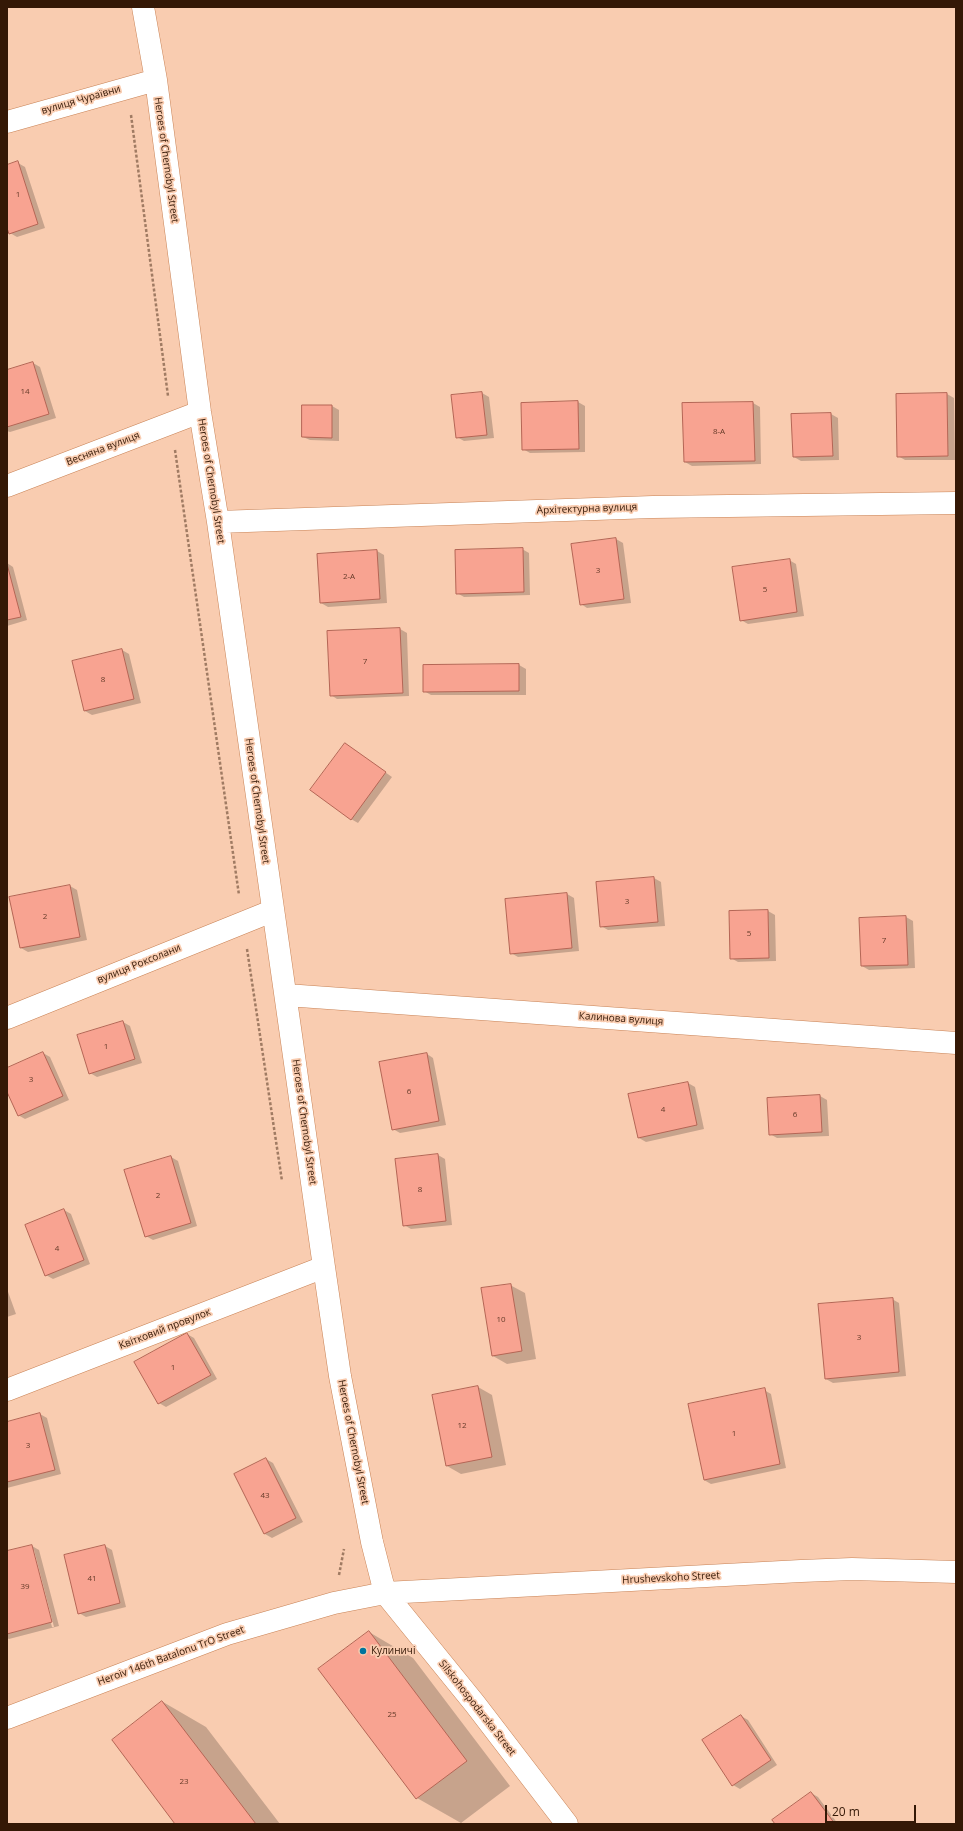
<!DOCTYPE html>
<meta charset="utf-8">
<style>
body{margin:0}
#map{position:relative;width:963px;height:1831px;overflow:hidden;background:#f9ccb0;font-family:"Open Sans",sans-serif}
canvas{display:block}
.frame{position:absolute;inset:0;border:8px solid #341806;pointer-events:none}
.scale{position:absolute;left:825px;top:1805px;width:91px;height:18px;box-sizing:border-box;border:2px solid #341806;border-top:0;padding-left:5px;font-size:12px;line-height:14px;white-space:nowrap;color:#341806;-webkit-text-stroke:3px #f9ccb0;paint-order:stroke}
</style>
<div id="map">
<canvas width="963" height="1831"></canvas>
<div class="frame"></div>
<div class="scale">20 m</div>
</div>
<script>
const ctx = document.querySelector('canvas').getContext('2d');
ctx.lineJoin = 'round';
function fill(path, color) { ctx.fillStyle = color; ctx.fill(path, 'evenodd'); }
function trace(path, color, width, dash) { ctx.strokeStyle = color; ctx.lineWidth = width; ctx.lineCap = dash ? 'butt' : 'round'; ctx.setLineDash(dash || []); ctx.stroke(path); }
function write(font, color, halo, rows, align = 'center') {
  ctx.font = font + ' "Open Sans",sans-serif'; ctx.lineWidth = 3.5; ctx.setLineDash([]); ctx.textBaseline = 'middle'; ctx.strokeStyle = halo; ctx.fillStyle = color; for (const [text, x, y, turn = 0] of rows) {
    ctx.save(); ctx.translate(x, y); ctx.rotate((+turn || 0) * Math.PI / 180); ctx.textAlign = isNaN(turn) ? turn : align; if (halo) ctx.strokeText(text, 0, 0); ctx.fillText(text, 0, 0); ctx.restore();
  }
}
fill(new Path2D(`
 M18,163L25,167L45,228L17,237L10,233L7,225V166Z
 M33,363L40,367L56,418L10,432L7,431V371Z
 M482,393L489,397L494,438L464,441L457,437L453,396Z
 M947,394L954,398L955,460H905L898,456L897,395Z
 M578,402L585,406V452L530,453L523,449Z
 M753,403L760,407L761,464L692,466L685,462L683,404Z
 M332,406L339,410V441L310,440L303,437Z
 M831,414L838,418L839,460L801,461L794,457L792,415Z
 M616,539L623,543L631,603L587,608L581,604L573,544Z
 M522,549L529,553L530,595L464,597L457,593Z
 M377,551L384,555L387,603L328,607L321,603Z
 M789,560L796,564L804,616L748,624L741,620Z
 M7,563L13,567L27,620L7,626Z
 M400,629L407,633L409,696L337,699L331,695L328,632Z
 M122,650L129,654L141,703L92,715L85,711L73,662Z
 M519,665L526,669V695H431L424,691Z
 M345,744L392,777L358,823L351,819Z
 M654,878L661,882L665,926L608,930L601,926L597,883Z
 M70,886L77,890L87,940L28,952L21,948Z
 M567,894L574,898L579,951L518,957L511,953Z
 M768,911L775,915L776,961L738,962L731,958Z
 M906,917L913,921L915,968L869,970L862,966L860,919Z
 M123,1022L130,1026L142,1063L97,1077L90,1073Z
 M43,1053L50,1057L69,1100L25,1119L18,1115L7,1090V1069Z
 M427,1054L433,1058L446,1125L400,1133L393,1129Z
 M688,1083L695,1087L704,1129L646,1142L639,1138Z
 M820,1096L827,1100L829,1136L777,1138L770,1134Z
 M438,1155L445,1159L452,1225L411,1229L404,1225Z
 M171,1157L178,1161L197,1226L153,1240L146,1236Z
 M64,1210L71,1214L90,1264L53,1279L46,1275Z
 M510,1285L525,1293L536,1359L507,1364L493,1356L482,1289Z
 M7,1289L16,1314L7,1317Z
 M892,1299L899,1303L906,1376L833,1383L826,1379Z
 M187,1334L194,1338L217,1379L166,1407L159,1403Z
 M478,1387L492,1395L506,1465L461,1474L447,1466Z
 M764,1390L771,1394L786,1468L711,1484L704,1480Z
 M40,1414L47,1418L61,1474L7,1488V1423Z
 M266,1459L273,1463L303,1522L272,1538L265,1534L236,1474Z
 M32,1546L39,1550L59,1626L9,1639L7,1638V1552ZM32,1550H34L54,1627H52Z
 M105,1546L112,1550L126,1607L86,1617L79,1613Z
 M369,1632L413,1658L510,1786L461,1823L417,1798Z
 M163,1702L206,1727L280,1824H176Z
 M741,1716L748,1720L777,1765L740,1789L733,1785Z
 M811,1793L818,1797L838,1824H776Z`), '#0003');
const building = new Path2D(`
 M18,161L38,224L9,234L7,228V165Z
 M33,362L49,414L7,427V370Z
 M482,392L487,435L456,438L451,395Z
 M947,393L948,456L897,457L896,394Z
 M578,401L579,449L522,450L521,403Z
 M753,402L755,461L684,462L682,403Z
 M302,405H332V438L302,437Z
 M831,413L833,456L793,457L791,414Z
 M616,538L624,599L580,605L571,544Z
 M523,548L524,592L456,594L455,550Z
 M377,550L380,599L320,603L317,554Z
 M790,559L797,612L740,621L732,567Z
 M7,564L21,617L7,620Z
 M400,628L403,693L330,696L327,631Z
 M122,649L134,699L84,711L72,661Z
 M519,664V691L423,692V665Z
 M345,743L386,772L351,820L310,790Z
 M654,877L658,922L600,927L596,882Z
 M70,885L80,937L20,948L9,897Z
 M567,893L572,948L510,954L505,899Z
 M768,910L769,958L730,959L729,911Z
 M906,916L908,965L861,966L859,918Z
 M123,1021L135,1059L89,1074L77,1035Z
 M43,1052L63,1096L18,1116L7,1092V1068Z
 M427,1053L439,1121L392,1130L379,1062Z
 M688,1082L697,1125L638,1138L628,1094Z
 M820,1095L822,1132L769,1135L767,1098Z
 M438,1154L446,1221L403,1226L395,1159Z
 M171,1156L191,1223L145,1237L124,1170Z
 M64,1209L84,1260L45,1276L25,1225Z
 M511,1284L522,1351L492,1356L481,1288Z
 M893,1298L899,1372L825,1379L818,1304Z
 M187,1333L211,1375L158,1404L134,1362Z
 M478,1386L492,1457L446,1466L432,1395Z
 M765,1388L780,1464L704,1480L688,1404Z
 M40,1413L55,1470L7,1482V1422Z
 M266,1458L296,1518L264,1534L234,1474Z
 M32,1545L52,1622L7,1634V1551Z
 M105,1545L120,1603L78,1614L64,1555Z
 M369,1631L467,1761L416,1799L318,1669Z
 M162,1701L256,1824H175L112,1740Z
 M741,1715L771,1760L732,1786L702,1740Z
 M811,1792L835,1824H775L772,1820Z`);
fill(building, '#f8a391');
trace(building, '#b46555', 1);
const minor = new Path2D(`
 M143,7L156,80L200,412L218,522L324,1267L340,1376L372,1542L385,1593L475,1704L567,1824
 M7,122L156,80
 M7,486L200,412
 M218,522L653,507L956,503
 M286,995L956,1043
 M7,1018L272,911
 M7,1390L324,1267
 M7,1718L227,1634L334,1603L385,1593L801,1571L852,1569L956,1572`);
trace(minor, '#c88255', 23);
trace(new Path2D(`
 M131,115L168,396
 M175,450L239,895
 M247,949L282,1181
 M339,1575L344,1549`), '#a07b63', 2.5, [3, 2]);
trace(minor, '#fff', 22);
for (const [x, y, r, color] of [
 [363,1651,4,"#00749e"]
]) { const dot = new Path2D(); dot.arc(x, y, r, 0, 2 * Math.PI); ctx.fillStyle = color; ctx.fill(dot); trace(dot, '#f9ccb0', 1.5); }
write('8px', '#653b29', null, [
 ["1",18,195],
 ["14",25,392],
 ["8-А",719,432],
 ["3",598,571],
 ["2-А",349,577],
 ["5",765,590],
 ["7",365,662],
 ["8",103,680],
 ["3",627,902],
 ["2",45,917],
 ["5",749,934],
 ["7",884,941],
 ["1",106,1047],
 ["3",31,1080],
 ["6",409,1092],
 ["4",663,1110],
 ["6",795,1115],
 ["8",420,1190],
 ["2",158,1196],
 ["4",57,1249],
 ["10",501,1320],
 ["3",859,1338],
 ["1",173,1368],
 ["12",462,1426],
 ["1",734,1434],
 ["3",28,1446],
 ["43",265,1496],
 ["41",92,1579],
 ["39",25,1587],
 ["25",392,1715],
 ["23",184,1782]
]);
write('10px', '#341806', '#f9ccb0', [
 ["вулиця Чураївни",81,100,-16],
 ["Heroes of Chernobyl Street",166,160,82],
 ["Весняна вулиця",103,449,-21],
 ["Heroes of Chernobyl Street",211,481,81],
 ["Архітектурна вулиця",587,509,-2],
 ["Heroes of Chernobyl Street",257,801,82],
 ["вулиця Роксолани",139,964,-22],
 ["Калинова вулиця",621,1019,4],
 ["Heroes of Chernobyl Street",304,1122,82],
 ["Квітковий провулок",165,1329,-21],
 ["Heroes of Chernobyl Street",353,1442,79],
 ["Hrushevskoho Street",671,1578,-3],
 ["Heroiv 146th Batalonu TrO Street",171,1656,-20],
 ["Silskohospodarska Street",477,1708,52]
]);
write('10px', '#341806', '#f9ccb0', [
 ["Кулиничі",371,1651]
], 'left');
</script>
